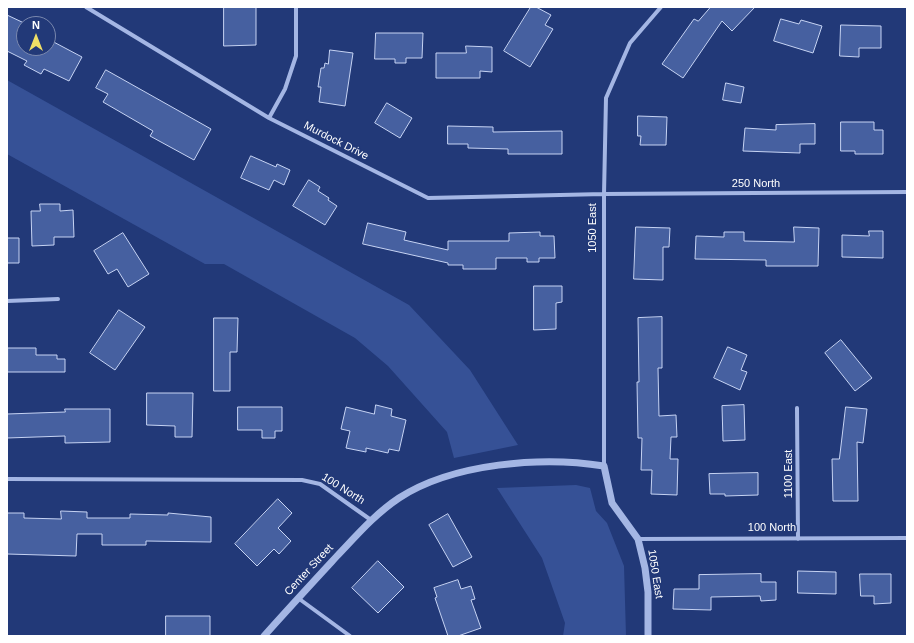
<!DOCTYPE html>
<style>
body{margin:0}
#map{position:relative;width:914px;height:643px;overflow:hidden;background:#223978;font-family:Helvetica,sans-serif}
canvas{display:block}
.frame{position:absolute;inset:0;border:8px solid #fff;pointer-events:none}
.north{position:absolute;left:16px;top:16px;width:40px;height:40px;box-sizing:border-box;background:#223978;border:1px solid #7a88ae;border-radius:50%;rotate:0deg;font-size:11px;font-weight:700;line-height:16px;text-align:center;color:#fff}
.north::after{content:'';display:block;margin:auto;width:14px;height:18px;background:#efdf66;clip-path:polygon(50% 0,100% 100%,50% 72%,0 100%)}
</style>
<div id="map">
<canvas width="914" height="643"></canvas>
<div class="frame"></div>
<div class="north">N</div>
</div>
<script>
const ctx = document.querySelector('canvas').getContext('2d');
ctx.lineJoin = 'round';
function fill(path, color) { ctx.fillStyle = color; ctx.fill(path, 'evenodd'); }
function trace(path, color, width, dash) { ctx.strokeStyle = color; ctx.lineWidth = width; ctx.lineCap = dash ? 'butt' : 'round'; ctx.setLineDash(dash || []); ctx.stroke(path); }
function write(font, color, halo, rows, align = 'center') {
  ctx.font = font + ' Helvetica,sans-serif'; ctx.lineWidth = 3; ctx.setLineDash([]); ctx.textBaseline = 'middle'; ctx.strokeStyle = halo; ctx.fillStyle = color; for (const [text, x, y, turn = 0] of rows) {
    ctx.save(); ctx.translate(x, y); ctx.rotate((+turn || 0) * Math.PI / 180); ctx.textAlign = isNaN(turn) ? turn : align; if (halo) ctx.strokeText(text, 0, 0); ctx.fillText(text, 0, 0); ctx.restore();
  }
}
fill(new Path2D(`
 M7,80L409,305L470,370L518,445L454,458L447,432L388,366L355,338L224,264H205L7,154Z
 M576,485L590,488L596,511L607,523L624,566L626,636H563L565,623L542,558L497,488Z`), '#365196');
const building = new Path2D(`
 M224,7H256V45L224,46Z
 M531,7H536L551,15L545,25L553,29L530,67L504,51Z
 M711,7H755L732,31L722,21L683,78L662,64L694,19L698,21Z
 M7,15L24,23V48H48V39L82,57L69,81L44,69L41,74L24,65L27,61L7,51Z
 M781,19L799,24L801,20L822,26L813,53L774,41Z
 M841,25L881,26V48H859V57L840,56Z
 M376,33H423L422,58H406V63H395V59H375Z
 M466,46L492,47V72L480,71V78H436V53H466Z
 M330,50L353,53L345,106L319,102L321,87H318L321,68H324L325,63L328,64Z
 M106,70L211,129L194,160L150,136L153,131L103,102L108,94L96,88Z
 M726,83L744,87L741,103L723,100Z
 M387,103L412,118L400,138L375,123Z
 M638,116L667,117L666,145H640L641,136H638Z
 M841,122H874V130H883V154H855V151H841Z
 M815,124V144H800V153L743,151L745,128L776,130V125Z
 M448,126L493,127V132L562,131V154H508V149L468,148V144H448Z
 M251,156L276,167L277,164L290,170L284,185L274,180L269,190L241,178Z
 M309,180L320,187L318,191L329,198L328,200L337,206L325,225L293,206Z
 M40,204H60V211L73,210L74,237H54V245L32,246L31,211H40Z
 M368,223L406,232L404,240L448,250V241H509V233L540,232V236H554L555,258H539V262H527V258H496V269H463V265H448V263L363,244Z
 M636,227L670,228L669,247H663V280L634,279Z
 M794,227L819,228L818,266H766V260L695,259L696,236L724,237V232H744V241L794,242Z
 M869,231H883V258L842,257V235L869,236Z
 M123,233L149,274L128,287L117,269L108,274L94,251Z
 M7,238H19V263H7Z
 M534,286H562V302L556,303V329L534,330Z
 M119,310L145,327L115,370L90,353Z
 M662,317V368H658L659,416L676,415L677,437H671L670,459H678L677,495L651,494L652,470H641L642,438H638L637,382H639L638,318Z
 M214,318H238L237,352H230V391H214Z
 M841,340L872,378L855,391L825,353Z
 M728,347L747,355L741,370L747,372L740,390L714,378Z
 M8,348H36V355H57V359H65V372H8Z
 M147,393H193L192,437H175V426L147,425Z
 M376,405L392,409L391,416L406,420L399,451L389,449L388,453L366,448V452L346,448L350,431L341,429L346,407L374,414Z
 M744,405L745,440L723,441L722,406Z
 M238,407H282V431H275V438H262V430H238Z
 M846,407L867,409L863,443L857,442L858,501H833L832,459H839Z
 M65,409H110V442L65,443V436L7,438V414L65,412Z
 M758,473V495L725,496V494H710L709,474Z
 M278,499L292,513L278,528L291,541L279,554L274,549L257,566L235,544Z
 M61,511L87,512V518H130V514L168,515V513L211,517V542L146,541V545H102V534H77L76,556L7,554V513H24V518L61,519Z
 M448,514L472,557L453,567L429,525Z
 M378,561L404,587L378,613L352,588Z
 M798,571L836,572V594L798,593Z
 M761,574V582H776V600L761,601L760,596L711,597V610L673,609L674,589H699V575Z
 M860,574H891V603L874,604V596H861Z
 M458,580L461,589L471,586L475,599L471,600L481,628L458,636H448L435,598L437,597L434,588Z
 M166,616H210V636H166Z`);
fill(building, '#4660a0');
trace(building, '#c6d3f3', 1);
trace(new Path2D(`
 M86,7L269,118L428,198L604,194L907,192
 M269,118L285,89L296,56V7
 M7,301L58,299
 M797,408L798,539
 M604,466V194L606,98L630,43L661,7
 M7,479L302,480L320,484L371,520
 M638,539L907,538
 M298,598L350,636`), '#a4b6e4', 4);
trace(new Path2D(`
 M264,636C288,609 313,582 337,556C357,535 375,514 399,498C453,463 542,456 604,466L612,503L638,539L645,568L648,592V636`), '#a4b6e4', 7);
write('11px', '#fff', '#223978', [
 ["Murdock Drive",336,141,27],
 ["250 North",756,184],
 ["1050 East",593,228,-90],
 ["1100 East",789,474,-90],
 ["100 North",343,489,32],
 ["100 North",772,528],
 ["Center Street",309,570,-47],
 ["1050 East",655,574,81]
]);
</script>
